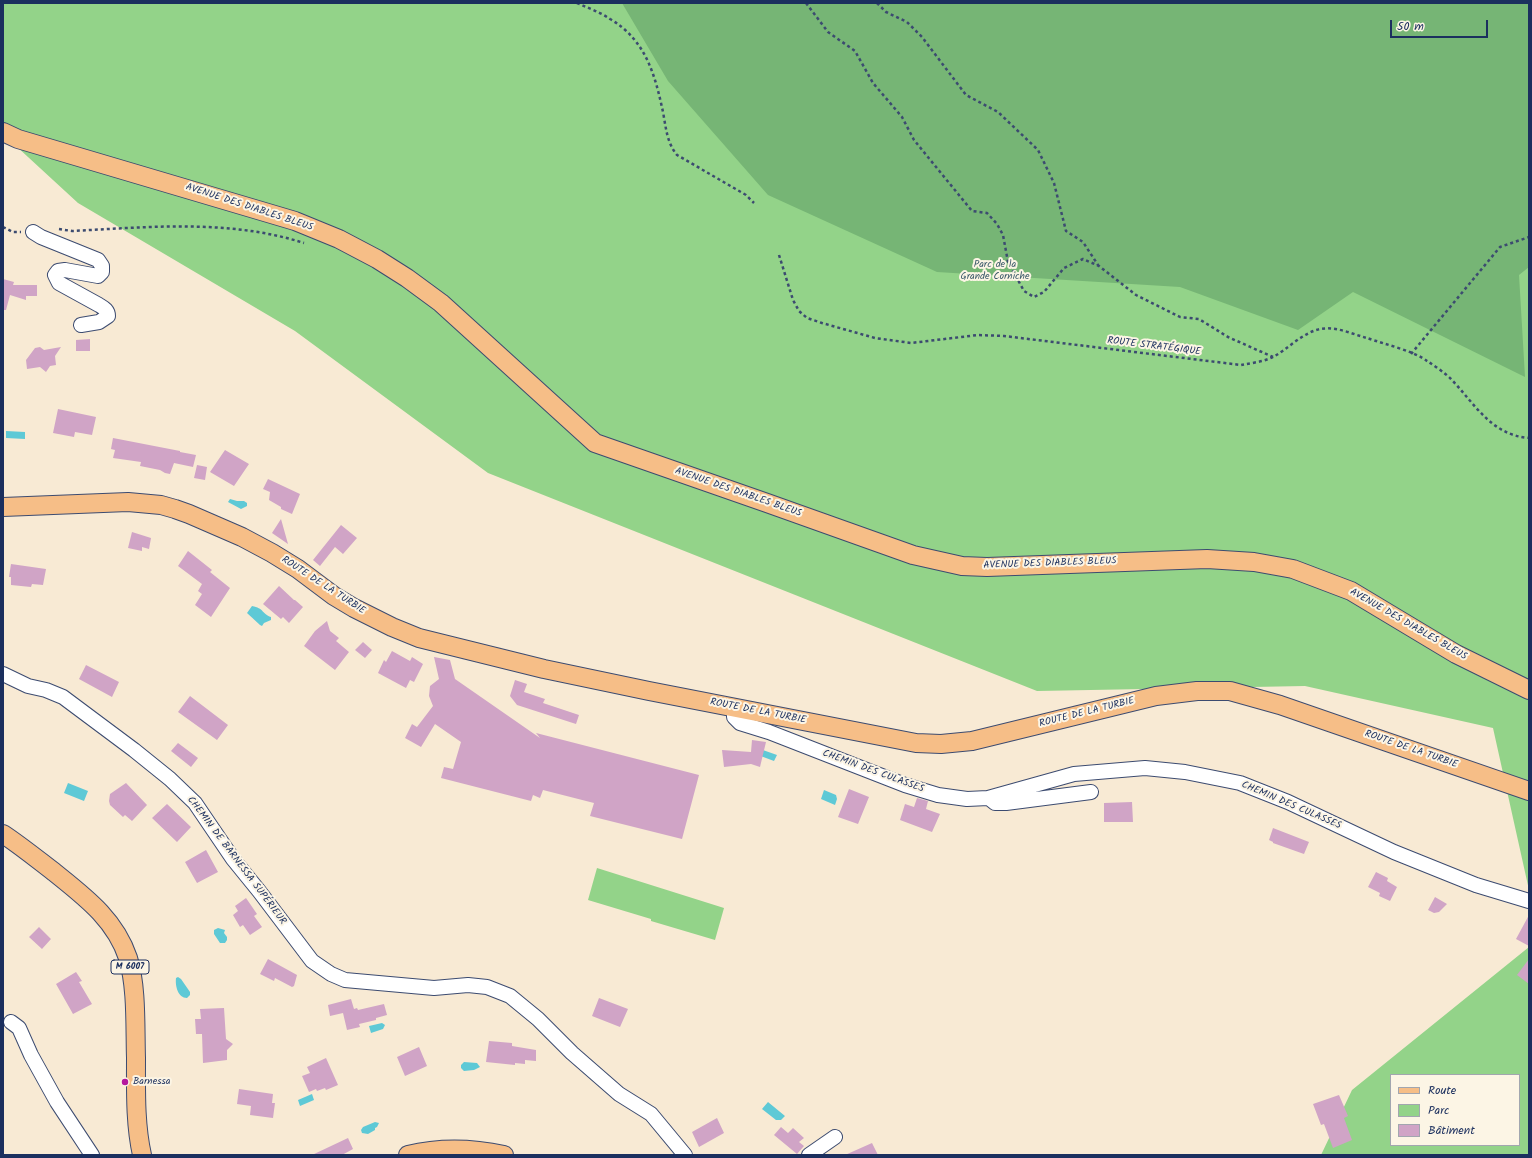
<!DOCTYPE html>
<meta charset="utf-8">
<style>
body{margin:0}
#map{position:relative;width:1532px;height:1158px;overflow:hidden;background:#f8ead4;font-family:Kalam,sans-serif}
canvas{display:block}
.frame{position:absolute;inset:0;border:4px solid #1b2f5e;pointer-events:none}
.legend{position:absolute;left:1390px;top:1074px;width:130px;height:72px;box-sizing:border-box;background:#fcf5e5;border:1px solid #a2a6af;margin:0;padding:5px 7px;list-style:none;font-size:12px;color:#1b2f5e}
.legend li{display:flex;align-items:center;gap:8px;height:20px}
.legend b{width:20px;border:1px solid #a2a6af}
.scale{position:absolute;left:1390px;top:20px;width:98px;height:18px;box-sizing:border-box;border:2px solid #1b2f5e;border-top:0;padding-left:5px;font-size:12px;line-height:14px;white-space:nowrap;color:#1b2f5e;-webkit-text-stroke:3px #fcf5e5;paint-order:stroke}
</style>
<div id="map">
<canvas width="1532" height="1158"></canvas>
<div class="frame"></div>
<ul class="legend">
<li><b style="height:5px;background:#f6be87"></b>Route</li>
<li><b style="height:11px;background:#93d389"></b>Parc</li>
<li><b style="height:11px;background:#d0a4c6"></b>Bâtiment</li>
</ul>
<div class="scale">50 m</div>
</div>
<script>
const ctx = document.querySelector('canvas').getContext('2d');
ctx.lineJoin = 'round';
function fill(path, color) { ctx.fillStyle = color; ctx.fill(path, 'evenodd'); }
function trace(path, color, width, dash) { ctx.strokeStyle = color; ctx.lineWidth = width; ctx.lineCap = dash ? 'butt' : 'round'; ctx.setLineDash(dash || []); ctx.stroke(path); }
function write(font, color, halo, rows, align = 'center') {
  ctx.font = font + ' Kalam,sans-serif'; ctx.lineWidth = 4; ctx.setLineDash([]); ctx.textBaseline = 'middle'; ctx.strokeStyle = halo; ctx.fillStyle = color; for (const [text, x, y, turn = 0] of rows) {
    ctx.save(); ctx.translate(x, y); ctx.rotate((+turn || 0) * Math.PI / 180); ctx.textAlign = isNaN(turn) ? turn : align; if (halo) ctx.strokeText(text, 0, 0); ctx.fillText(text, 0, 0); ctx.restore();
  }
}
fill(new Path2D(`
 M3,3H1529V890L1493,728L1305,686L1037,691L488,473L295,331L78,203L3,134Z
 M597,868L724,908L715,940L651,921V919L588,900Z
 M1529,947V1155H1321L1352,1090ZM1391,1075H1519V1145H1391Z`), '#93d389');
fill(new Path2D(`
 M622,3H1529V267L1519,275L1525,377L1353,292L1298,330L1180,287L937,272L768,195L668,81Z`), '#76b575');
fill(new Path2D(`
 M6,431L25,432V439L6,438Z
 M230,499L237,501H244L247,503V506L241,509L228,502Z
 M252,606C264,608 262,614 271,617V620L264,623L262,626L260,625L247,613Z
 M760,749L777,755L774,761L758,755Z
 M68,783L88,791L84,801L64,793Z
 M824,790L836,795L837,799L835,805L821,799Z
 M218,928L225,930L224,933L227,937V940L225,943H220L214,934V930Z
 M178,977L181,979L190,992V995L187,998C178,998 175,986 176,978Z
 M382,1023L385,1025L383,1029L371,1033L369,1026Z
 M464,1062L477,1063L480,1067L474,1070L464,1071L461,1068V1065Z
 M312,1094L314,1100L300,1106L298,1100Z
 M768,1102L785,1116L781,1120H776L762,1109Z
 M375,1122L379,1123L377,1127L375,1128V1130L368,1134L362,1133L361,1130L363,1127Z`), '#5ec9d6');
fill(new Path2D(`
 M3,279L14,282L13,285H37V296H26V300L10,295L6,310H3Z
 M90,339V351H76V340Z
 M40,347L44,350L61,347L55,356L56,365L50,366L46,372L40,367L27,369L26,360L35,348Z
 M58,409L96,417L92,435L75,432L74,437L53,433Z
 M113,438L180,451V452L196,455L193,467L174,463L170,474L165,473L160,470L140,466L141,462L113,458L115,450L111,449Z
 M225,450L249,464L234,486L210,472Z
 M197,465L207,467L205,480L194,478Z
 M268,479L300,494L292,514L281,509V507L269,500L270,492L263,489Z
 M281,519L288,544L272,533Z
 M341,525L357,538L343,554L335,547L320,566L313,560Z
 M132,532L151,538L149,549L142,547V551L128,548Z
 M188,551L212,570L210,572L230,588L211,617L195,605L202,594L198,591L202,584L178,566Z
 M11,564L46,569L43,585L32,584L31,587L11,585V577H9Z
 M279,586L294,600H295L303,607L289,623L283,617L281,619L263,604Z
 M327,621L330,631L339,638L336,641L349,652L335,670L304,646L315,631Z
 M363,642L372,650L365,658L355,650Z
 M392,651L410,661L412,657L423,664L414,682L410,680L406,688L378,673L384,660L386,662Z
 M434,657L450,660L455,679L540,738L536,733L699,775L682,839L590,816L594,803L543,790L540,798L533,795L531,801L441,778L444,767L453,769L461,742L435,724L421,747L405,738L412,724L417,727L433,706L429,696L430,686L439,679Z
 M86,665L119,682L112,697L79,679Z
 M515,680L527,684L524,692L545,699L543,703L579,715L576,724L517,705L510,696Z
 M190,696L228,725L217,740L178,712Z
 M752,740L766,742L760,767L751,764L724,767L722,750L751,752Z
 M178,743L198,758L191,767L171,751Z
 M126,783L147,805L132,821L125,815L123,817L110,805L109,801L110,794Z
 M849,789L869,797L858,824L838,817Z
 M917,798L928,801L926,809L940,814L932,832L900,820L905,804L914,807Z
 M1132,802L1133,822H1104V803Z
 M167,804L191,827L177,842L152,818Z
 M1273,828L1309,842L1304,854L1273,843V842L1269,840Z
 M206,850L218,872L197,883L185,862Z
 M1376,872L1388,878L1387,881L1397,887L1390,901L1379,896L1380,893L1368,887Z
 M1435,897L1447,904L1439,912L1434,913L1428,910Z
 M246,898L257,914L254,916L262,927L250,935L243,925L240,927L233,915L238,911L235,906Z
 M1529,915V946L1516,939Z
 M39,927L51,939L42,949L29,937Z
 M268,959L297,975L294,986L292,987L275,978L274,981L260,974Z
 M1529,959V984L1517,975Z
 M76,972L82,981L79,982L92,1004L73,1014L56,984Z
 M599,998L628,1009L620,1027L592,1016Z
 M351,999L354,1009L357,1008L358,1010L384,1004L387,1015L376,1018V1020L359,1024L360,1027L347,1030L343,1013L330,1016L328,1005Z
 M224,1008L226,1039L233,1044L227,1050V1060L203,1063L202,1034H196L195,1019H201L200,1009Z
 M489,1041L512,1043V1046L536,1050V1061L525,1060V1064L515,1063V1065L486,1062Z
 M419,1047L427,1066L405,1076L397,1057Z
 M326,1058L338,1085L326,1090L325,1088L317,1091L316,1089L309,1092L302,1076L310,1073L307,1067Z
 M239,1089L273,1094L272,1103H275L273,1118L250,1115L251,1106L237,1104Z
 M1339,1095L1348,1116L1344,1118L1352,1140L1333,1148L1324,1124L1321,1125L1313,1104Z
 M717,1118L724,1133L699,1147L692,1132Z
 M781,1127L788,1133L793,1128L804,1138L799,1142L804,1146L797,1154L774,1135Z
 M348,1138L353,1149L342,1155H312Z
 M872,1143L878,1155H845Z`), '#d0a4c6');
const minor = new Path2D(`
 M33,232L41,237L98,260L102,266V272L98,276L65,270L58,271L55,275L59,283L99,305C104,308 108,310 108,316L99,322L81,325
 M3,674L28,686L46,690L63,697L134,750L170,779L195,803L233,859L259,891L312,961L331,974L345,980L434,988L468,985L487,987L510,996L538,1019L572,1053L619,1094L651,1114L685,1155
 M734,707V717L740,723L769,732L905,785L938,795L967,799L988,798L1074,774L1145,768L1185,772L1240,783L1288,802L1394,852L1476,885L1529,901
 M990,799L995,803H1006L1091,792
 M11,1022L19,1028L31,1055L57,1102L92,1155
 M809,1155L835,1137`);
const major = new Path2D(`
 M3,132L18,139L295,221L339,239L377,259L407,278L441,303L595,443L767,503L913,555L962,566L987,567L1207,559L1254,562L1293,569L1351,591L1456,654L1529,690
 M3,507L128,502L161,505L175,509L189,514L242,537L272,553L298,569L334,596L354,608L392,627L419,638L544,669L649,691L916,743L941,744L972,741L1156,696L1197,691H1230L1280,705L1529,791
 M3,834C21,846 37,859 54,872C85,897 115,919 128,958C137,987 135,1028 136,1058C136,1090 135,1124 142,1155
 M408,1155C441,1147 471,1148 504,1155`);
trace(minor, '#3c4b70', 16);
trace(major, '#3c4b70', 20);
trace(new Path2D(`
 M577,3C588,8 600,12 610,19C646,40 655,75 663,112C666,128 667,143 677,155L746,195L754,203
 M806,3L828,32L855,51L873,83L902,117L914,140L972,211L987,213L997,224L1003,235L1008,262L1024,291L1034,297L1044,292L1064,268L1083,259L1099,266L1136,295L1180,317L1199,319L1228,337L1273,357
 M877,3L886,12L907,22L922,37L966,95L998,112L1038,150L1054,183L1066,231L1083,242L1098,265
 M3,227L13,232H21
 M59,229L72,231C150,227 229,219 304,243
 M779,255L793,300L799,311L807,318L822,323L875,338L911,343L978,335L1004,336L1241,365C1251,363 1263,362 1273,357C1288,349 1302,333 1320,329C1336,326 1352,334 1367,338C1384,344 1414,351 1427,361C1435,366 1445,373 1451,379C1475,404 1491,435 1529,438
 M1411,354L1500,247L1529,237`), '#3c4b70', 2.5, [3, 3]);
trace(minor, '#fff', 14);
trace(major, '#f6be87', 18);
for (const [x, y, r, color] of [
 [125,1082,4,"#b5179e"]
]) { const dot = new Path2D(); dot.arc(x, y, r, 0, 2 * Math.PI); ctx.fillStyle = color; ctx.fill(dot); trace(dot, '#fcf5e5', 1.5); }
for (const [x, y, w] of [
 [130,967,38]
]) { const box = new Path2D(); box.roundRect(x - w / 2, y - 7, w, 14, 3); ctx.fillStyle = '#fcf5e5'; ctx.fill(box); trace(box, '#1b2f5e', 1); }
write('bold 9px', '#1b2f5e', null, [
 ["M 6007",130,967]
]);
write('10px', '#1b2f5e', '#fcf5e5', [
 ["AVENUE DES DIABLES BLEUS",249,208,18],
 ["ROUTE STRATÉGIQUE",1154,347,7],
 ["AVENUE DES DIABLES BLEUS",738,493,19],
 ["AVENUE DES DIABLES BLEUS",1050,564,-2],
 ["ROUTE DE LA TURBIE",323,586,33],
 ["AVENUE DES DIABLES BLEUS",1408,625,30],
 ["ROUTE DE LA TURBIE",758,712,11],
 ["ROUTE DE LA TURBIE",1087,713,-14],
 ["ROUTE DE LA TURBIE",1411,750,19],
 ["CHEMIN DES CULASSES",873,772,20],
 ["CHEMIN DES CULASSES",1291,806,23],
 ["CHEMIN DE BARNESSA SUPÉRIEUR",236,861,53]
]);
write('10px', '#395869', '#fcf5e5', [
 ["Parc de la",995,265],
 ["Grande Corniche",995,277]
]);
write('10px', '#1b2f5e', '#fcf5e5', [
 ["Barnessa",133,1082]
], 'left');
</script>
